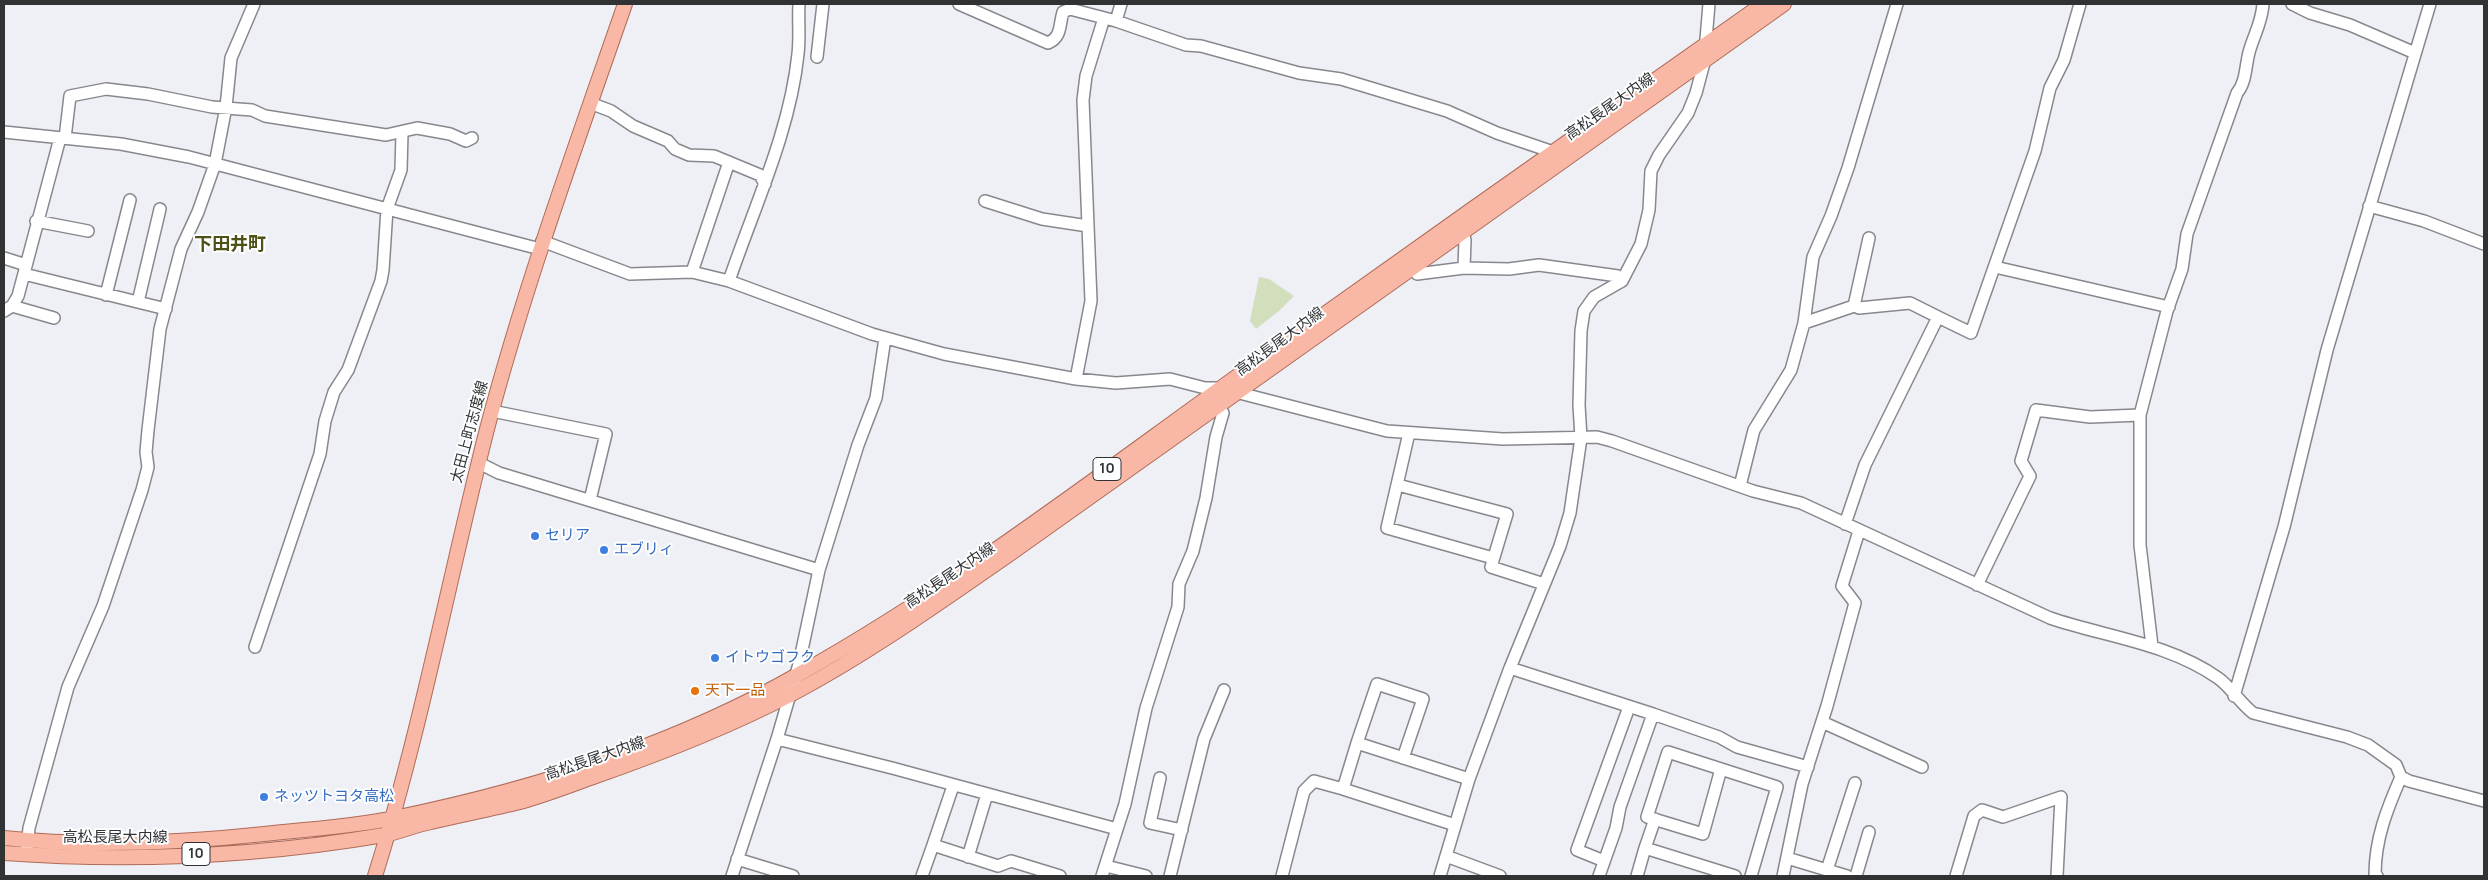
<!DOCTYPE html>
<meta charset="utf-8">
<style>
body{margin:0}
#map{position:relative;width:2488px;height:880px;overflow:hidden;background:#eef0f6;font-family:Manrope,sans-serif}
canvas{display:block}
.frame{position:absolute;inset:0;border:5px solid #313234;pointer-events:none}
</style>
<div id="map">
<canvas width="2488" height="880"></canvas>
<div class="frame"></div>
</div>
<script>
const ctx = document.querySelector('canvas').getContext('2d');
ctx.lineJoin = 'round';
function fill(path, color) { ctx.fillStyle = color; ctx.fill(path, 'evenodd'); }
function trace(path, color, width, dash) { ctx.strokeStyle = color; ctx.lineWidth = width; ctx.lineCap = dash ? 'butt' : 'round'; ctx.setLineDash(dash || []); ctx.stroke(path); }
function write(font, color, halo, rows, align = 'center') {
  ctx.font = font + ' Manrope,"Noto Sans JP",sans-serif'; ctx.lineWidth = 4; ctx.setLineDash([]); ctx.textBaseline = 'middle'; ctx.strokeStyle = halo; ctx.fillStyle = color; for (const [text, x, y, turn = 0] of rows) {
    ctx.save(); ctx.translate(x, y); ctx.rotate((+turn || 0) * Math.PI / 180); ctx.textAlign = isNaN(turn) ? turn : align; if (halo) ctx.strokeText(text, 0, 0); ctx.fillText(text, 0, 0); ctx.restore();
  }
}
fill(new Path2D(`
 M1259,277L1269,279L1294,296L1280,310L1256,329L1250,321Z`), '#d2debc');
const minor = new Path2D(`
 M959,4L1048,43C1062,37 1059,25 1063,12L1070,9L1116,21L1186,45L1201,46L1299,73L1341,79L1447,111L1497,133L1559,154
 M2292,4L2310,13L2350,25L2415,53
 M1116,21L1121,4
 M817,57L823,4
 M590,103L611,111L633,126L668,141L675,149L689,155L714,156L760,175L765,184
 M4,132L121,144L189,157L540,249
 M65,138L70,96L106,89L148,94L212,107L252,110L265,116L386,135L417,128L450,134L466,141L472,138
 M985,201L1042,219L1088,226
 M2369,206L2424,221L2484,244
 M36,221L88,231
 M1463,233L1465,240L1464,268
 M542,241L630,274L692,272L729,281L872,334L944,354L1076,379L1116,383L1170,379L1205,388H1220L1387,431L1503,439L1597,437L1612,441L1753,491L1801,503L2050,618C2106,637 2168,643 2218,678C2231,687 2240,703 2253,713L2347,737L2368,745L2396,765L2401,777L2409,781L2484,801
 M4,258L26,265
 M1412,267L1417,274L1464,268L1509,269L1539,265L1618,276L1622,281
 M1995,267L2169,307
 M692,272L729,162
 M24,274L166,309
 M729,281C754,207 790,132 798,54C800,37 798,21 799,4
 M106,295L130,200
 M138,302L160,209
 M12,306L54,318
 M1854,306L1869,238
 M4,311L12,306L18,296L60,138
 M1804,323L1813,257L1831,216L1848,168L1897,4
 M1076,379L1091,301L1083,100L1086,76L1104,18
 M492,411L606,434L590,500
 M1409,433L1387,528L1493,558
 M479,463L499,473L819,570
 M1398,485L1507,514L1491,567L1544,584
 M1740,486L1754,430L1791,370L1804,323L1854,306L1859,308L1910,303L1938,317
 M1845,524L1865,465L1938,317L1971,333L2035,151L2050,88L2064,60L2080,4
 M1977,585L2030,476L2021,461L2036,410L2090,417L2140,415
 M2152,646L2140,545V415L2167,311L2182,269L2187,234L2237,93C2247,81 2245,64 2250,49C2255,33 2262,21 2263,4
 M255,647L320,454L325,421L334,392L348,370L381,281L383,270L387,209L401,170L402,133
 M1510,668L1653,714L1620,807L1616,828L1599,876
 M2234,696L2284,527L2327,350L2430,4
 M1653,714L1719,737L1737,747L1808,767
 M1822,722L1922,767
 M777,739L892,768L1117,829
 M1357,743L1377,684L1423,699L1403,758
 M1721,769L1703,834L1647,817L1668,752L1777,787L1751,876
 M1160,778L1150,823L1182,830
 M953,786L933,845L998,866L1011,861L1060,876
 M1655,819L1645,848L1735,876
 M1455,825L1343,789L1357,743L1469,779
 M27,848L29,828L68,687L103,606L142,490L148,467L146,452L148,430L160,329L181,249L198,212L215,164L226,107L231,58L254,4
 M1446,856L1500,876
 M968,857L987,794
 M1787,858L1847,876
 M737,859L793,876
 M1604,861L1577,850L1629,707
 M1106,866L1146,876
 M1827,870L1855,783
 M732,876L777,739L799,664L819,570L858,445L876,398L885,338
 M922,876L933,845
 M1102,876L1125,804L1146,708L1178,607L1179,584L1193,551L1206,498L1216,437L1223,413L1219,406
 M1170,876L1204,739L1224,690
 M1282,876L1304,791L1314,781L1343,789
 M1440,876L1469,779L1510,668L1560,546L1570,513L1581,438L1579,405L1581,331L1584,311L1594,297L1622,281L1641,244L1649,210L1651,171L1659,155L1688,113L1696,93L1704,63L1709,4
 M1637,876L1645,848
 M1783,876L1802,784L1827,706L1855,603L1842,586L1859,531
 M1856,876L1869,832
 M1956,876L1974,816L1982,810L2003,817L2061,797L2057,876
 M2377,876L2375,875C2375,839 2387,809 2401,777`);
const major = new Path2D(`
 M4,838C90,847 178,843 264,834C307,829 352,827 394,818C531,790 676,744 799,674C953,588 1095,478 1239,375C1413,250 1588,128 1763,4
 M4,853C129,862 260,856 384,835C400,832 415,825 431,822C461,815 491,809 520,802C546,795 571,785 596,776C662,753 728,727 790,695C866,655 936,605 1007,556L1784,4
 M375,876C421,730 449,578 487,429C525,285 576,145 625,4`);
trace(minor, '#86888d', 14);
trace(major, '#b06b58', 16);
trace(minor, '#fff', 11);
trace(major, '#f9b8a6', 14);
for (const [x, y, r, color] of [
 [535,536,5,"#3f7fe0"],
 [604,550,5,"#3f7fe0"],
 [715,658,5,"#3f7fe0"],
 [695,691,5,"#e8710a"],
 [264,797,5,"#3f7fe0"]
]) { const dot = new Path2D(); dot.arc(x, y, r, 0, 2 * Math.PI); ctx.fillStyle = color; ctx.fill(dot); trace(dot, '#fdfeff', 2); }
for (const [x, y, w] of [
 [1107,469,28],
 [196,854,28]
]) { const box = new Path2D(); box.roundRect(x - w / 2, y - 11.5, w, 23, 4); ctx.fillStyle = '#fdfeff'; ctx.fill(box); trace(box, '#313234', 1); }
write('bold 14px', '#313234', null, [
 ["10",1107,469],
 ["10",196,854]
]);
write('15px', '#313234', '#fdfeff', [
 ["高松長尾大内線",1610,107,-35],
 ["高松長尾大内線",1280,342,-36],
 ["太田上町志度線",470,432,-75],
 ["高松長尾大内線",950,576,-34],
 ["高松長尾大内線",595,759,-19],
 ["高松長尾大内線",115,838]
]);
write('15px', '#366cbe', '#fdfeff', [
 ["セリア",545,536],
 ["エブリィ",614,550],
 ["イトウゴフク",725,658],
 ["ネッツトヨタ高松",274,797]
], 'left');
write('15px', '#c56008', '#fdfeff', [
 ["天下一品",705,691]
], 'left');
write('bold 18px', '#4f5116', '#fdfeff', [
 ["下田井町",230,245]
]);
</script>
